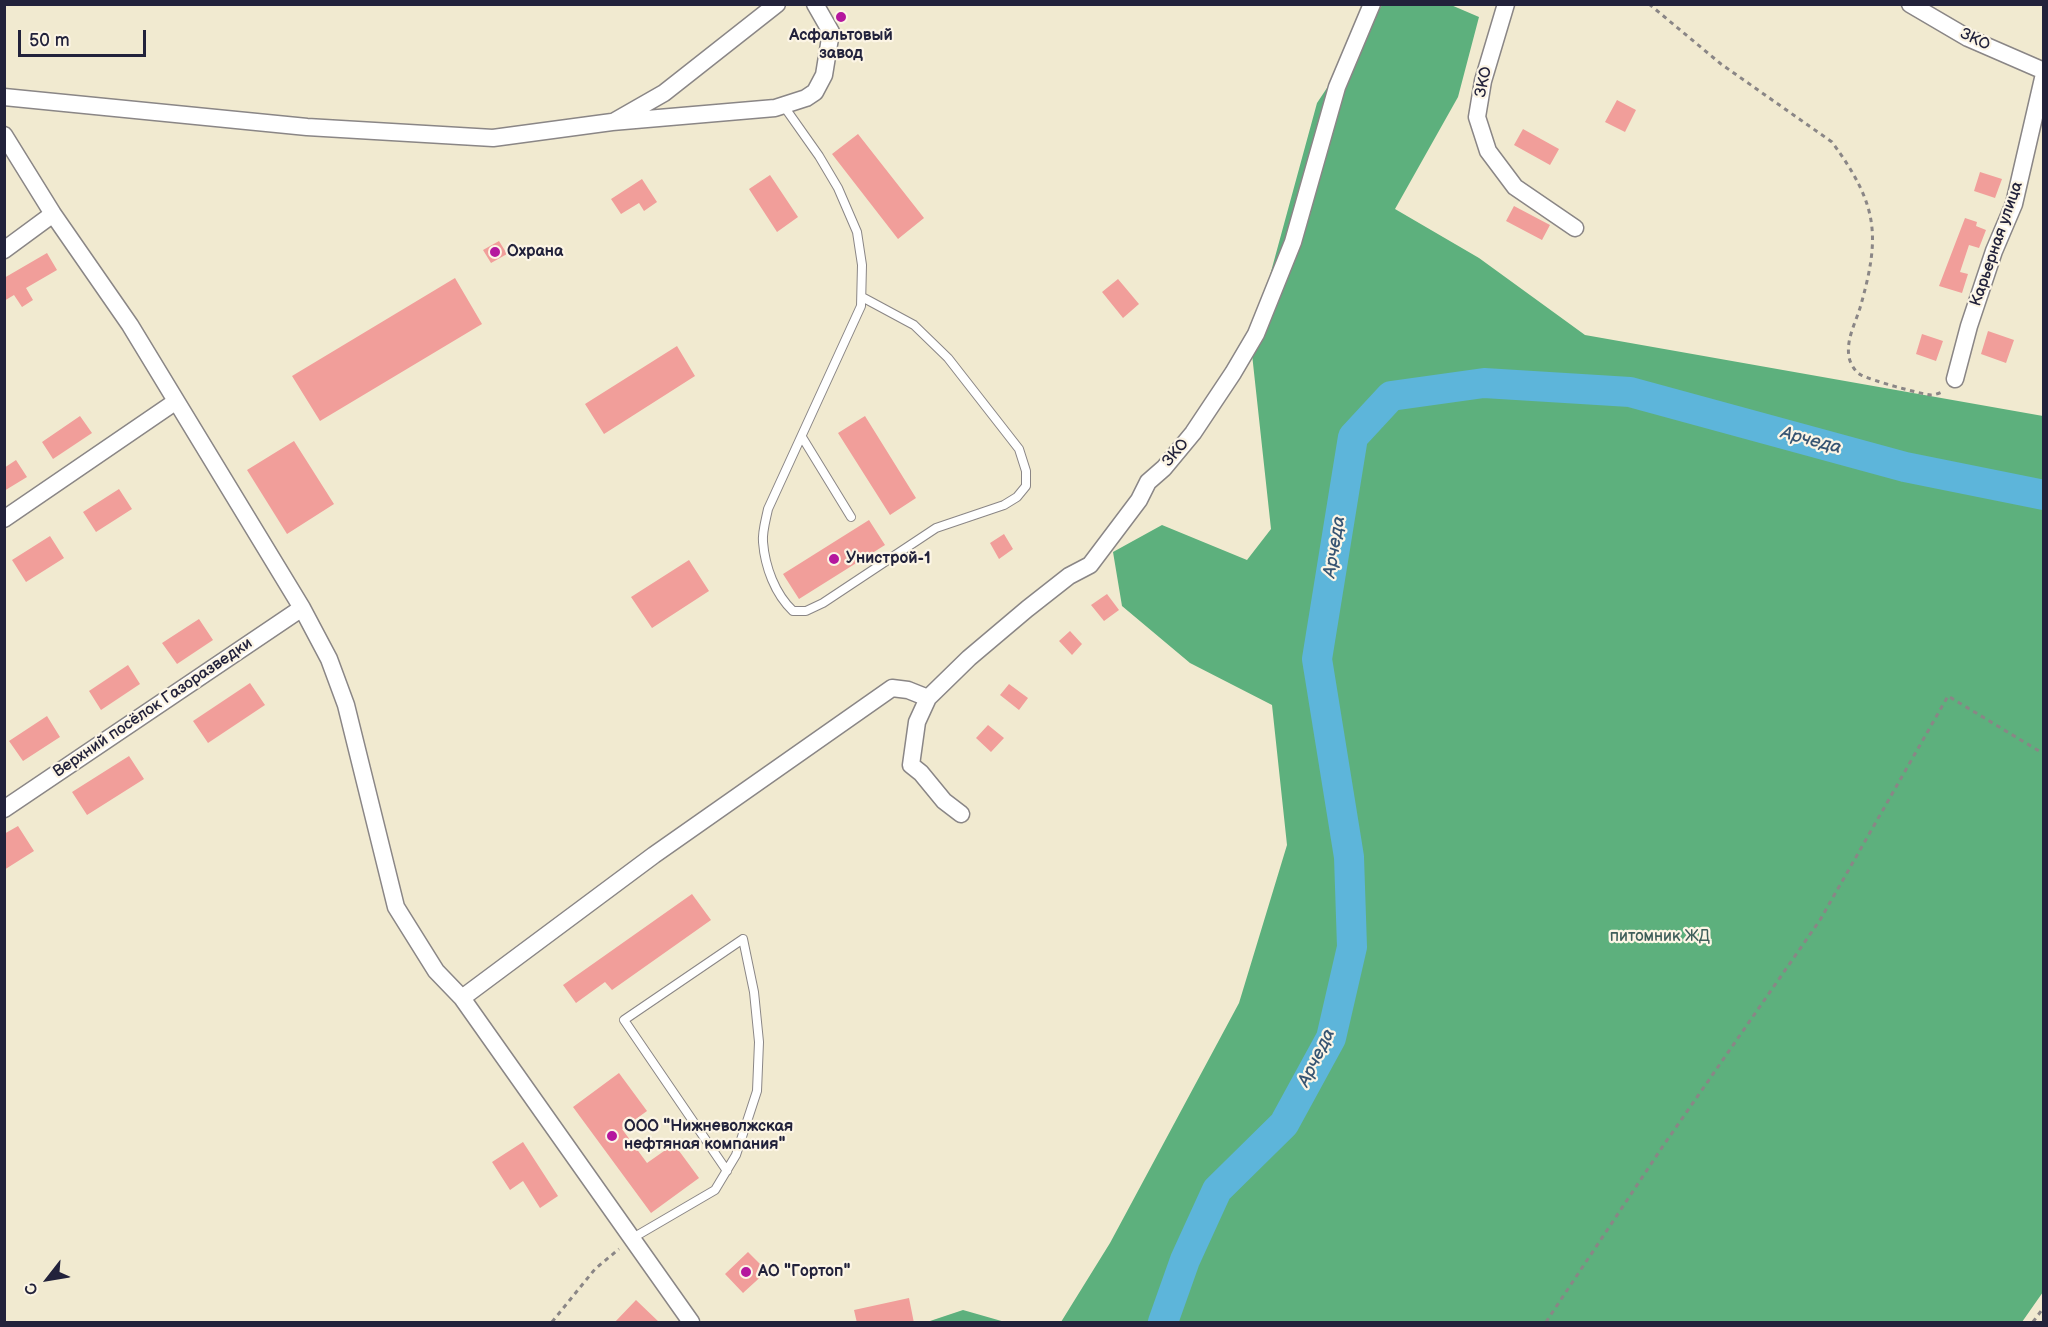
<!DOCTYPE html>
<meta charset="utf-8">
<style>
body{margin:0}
#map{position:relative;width:2048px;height:1327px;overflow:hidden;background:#f1ead0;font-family:"Balsamiq Sans",sans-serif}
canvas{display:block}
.frame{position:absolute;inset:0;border:6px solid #22223b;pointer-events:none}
.north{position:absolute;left:18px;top:1249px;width:60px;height:60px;-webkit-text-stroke:4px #fcf5e5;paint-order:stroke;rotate:239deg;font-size:16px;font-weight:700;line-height:24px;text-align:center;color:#22223b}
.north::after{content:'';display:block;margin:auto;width:21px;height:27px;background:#22223b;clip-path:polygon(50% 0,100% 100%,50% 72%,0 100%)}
.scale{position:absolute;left:18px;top:30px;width:128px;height:27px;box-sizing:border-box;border:3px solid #22223b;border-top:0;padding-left:8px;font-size:18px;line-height:21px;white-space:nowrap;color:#22223b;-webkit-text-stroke:4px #fcf5e5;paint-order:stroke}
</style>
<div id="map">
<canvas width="2048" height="1327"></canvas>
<div class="frame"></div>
<div class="north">С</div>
<div class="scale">50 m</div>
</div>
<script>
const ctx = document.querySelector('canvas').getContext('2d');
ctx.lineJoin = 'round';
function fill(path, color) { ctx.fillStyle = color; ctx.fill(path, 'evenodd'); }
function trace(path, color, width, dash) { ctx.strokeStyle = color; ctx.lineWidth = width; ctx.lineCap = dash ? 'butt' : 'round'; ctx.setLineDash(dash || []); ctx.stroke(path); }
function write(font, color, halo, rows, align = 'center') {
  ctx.font = font + ' "Balsamiq Sans",sans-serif'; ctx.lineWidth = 4.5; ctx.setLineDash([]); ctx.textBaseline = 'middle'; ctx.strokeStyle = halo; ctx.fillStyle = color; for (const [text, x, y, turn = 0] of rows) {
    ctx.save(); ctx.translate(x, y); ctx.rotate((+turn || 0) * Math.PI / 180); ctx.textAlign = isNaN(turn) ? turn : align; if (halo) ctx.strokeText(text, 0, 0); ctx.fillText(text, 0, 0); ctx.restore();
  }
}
fill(new Path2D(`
 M1382,5H1451L1479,17L1458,97L1395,209L1479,258L1585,335L2043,416V1292L2022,1322H1061L1110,1243L1239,1003L1287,845L1272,705L1190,663L1122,606L1113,552L1162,525L1247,560L1271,529L1251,345L1317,103Z
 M963,1310L1005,1322H927Z`), '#5db07d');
trace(new Path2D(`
 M1163,1322L1185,1260L1217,1190L1284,1124L1331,1038L1352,947L1349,857L1317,659L1353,437L1391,396L1484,383L1630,392L1905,467L2044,495`), '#5db5da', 30);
fill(new Path2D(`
 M1617,100L1636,110L1625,132L1605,122Z
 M1523,129L1559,149L1550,165L1514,145Z
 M858,134L924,218L898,239L832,154Z
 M1980,172L2002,179L1995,198L1974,191Z
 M770,175L798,217L777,232L749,189Z
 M642,179L657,202L644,211L639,203L621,214L611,199Z
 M1514,206L1550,225L1542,240L1506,221Z
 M1965,218L1977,222L1976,226L1986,230L1979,248L1969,245L1960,272L1968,274L1962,293L1939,286Z
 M499,241L507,254L491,263L483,250Z
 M47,253L57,270L26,288L33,300L22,307L14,295L4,301V278Z
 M455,278L482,324L320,421L292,376Z
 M1118,279L1139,304L1123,318L1102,292Z
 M1988,331L2014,340L2006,363L1981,354Z
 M1922,334L1943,341L1936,361L1916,354Z
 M677,346L695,376L604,434L585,404Z
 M80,416L92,433L53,459L42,442Z
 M865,416L916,498L890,515L838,433Z
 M294,441L334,504L287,534L247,470Z
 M16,460L27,477L4,491V468Z
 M119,489L132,509L96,532L83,512Z
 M869,520L885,545L799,599L783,574Z
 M1004,534L1013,549L999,559L990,543Z
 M50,536L64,558L26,582L12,560Z
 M689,560L709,591L652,628L631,597Z
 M1107,594L1119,610L1104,621L1091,605Z
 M199,619L213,640L177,664L162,643Z
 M1070,631L1082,644L1072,655L1059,641Z
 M128,665L140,684L101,710L89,691Z
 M250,683L265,705L208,743L193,721Z
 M1009,684L1028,698L1019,710L1000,695Z
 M47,716L60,737L23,761L9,741Z
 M988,725L1004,738L991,752L976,738Z
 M129,756L144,779L87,815L72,792Z
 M18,826L34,851L4,870V834Z
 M692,894L711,920L612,990L605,982L576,1003L563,985Z
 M619,1073L647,1111L622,1129L647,1163L674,1144L699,1178L651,1213L573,1107Z
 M523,1142L558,1196L540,1208L523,1181L510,1190L492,1162Z
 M748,1252L767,1271L743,1293L725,1274Z
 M909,1298L914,1323H857L854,1310Z
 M636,1300L660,1323H614Z`), '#f19e9a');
const lane = new Path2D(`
 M783,105L819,156L838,188L857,232L862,265L861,306L768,509C766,519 762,532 763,542C765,567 775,594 793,611H806L823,603L936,528L1004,505L1017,497L1026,486V471L1019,449L948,358L914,325L862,297
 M802,437L851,517
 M631,1239L715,1190L736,1155L757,1091L759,1042L754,992L743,939L624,1020L727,1171`);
const street = new Path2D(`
 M1506,4L1483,81L1477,117L1488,151L1515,187L1575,228
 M1910,4L1968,38L2044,71
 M4,97L307,127L493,138L612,122L775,108L806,98L815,92L824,75L831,32L815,4
 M615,121L664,93L777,4
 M4,135L53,214L130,325L302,608L329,659L346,705L396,907L436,971L462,998L691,1322
 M4,250L53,214
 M1955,379L1969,326L1994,251L2014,204L2044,74
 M4,519L175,402
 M4,809L302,608
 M961,814L944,801L921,773L911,765L917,722L928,698L969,658L1027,609L1069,576L1090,565L1139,500L1148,482L1164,468L1193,433L1233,373L1256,334L1293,242L1337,87L1372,4
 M462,998L654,855L892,688L908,690L928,698`);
trace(lane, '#8a8686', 10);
trace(street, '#8a8686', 19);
trace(new Path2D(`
 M1649,4L1721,64L1832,142C1878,205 1881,235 1860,308C1855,324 1846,340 1849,357C1850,363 1855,372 1861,375C1870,380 1920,394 1931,395C1935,395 1940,393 1944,391
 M552,1322L595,1269L619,1249
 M1546,1322L1663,1146L1820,920L1948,696L2044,754
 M2033,1322L2044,1307`), '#8a8686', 3, [4.5, 4.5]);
trace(lane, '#fff', 8);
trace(street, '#fff', 16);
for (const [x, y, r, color] of [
 [841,17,6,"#b5179e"],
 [495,252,6,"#b5179e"],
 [834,559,6,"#b5179e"],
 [612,1136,6,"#b5179e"],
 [746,1272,6,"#b5179e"]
]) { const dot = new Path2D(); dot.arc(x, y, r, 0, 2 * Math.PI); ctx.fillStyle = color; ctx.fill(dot); trace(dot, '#fcf5e5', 2); }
write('bold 16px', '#22223b', '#fcf5e5', [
 ["Асфальтовый",841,36,"center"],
 ["завод",841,54,"center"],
 ["Охрана",507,252],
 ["Унистрой-1",846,559],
 ["ООО \"Нижневолжская",624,1127],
 ["нефтяная компания\"",624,1145],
 ["АО \"Гортоп\"",758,1272]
], 'left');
write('16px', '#22223b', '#fcf5e5', [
 ["ЗКО",1975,40,26],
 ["ЗКО",1484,82,-78],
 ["Карьерная улица",1997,244,-71],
 ["ЗКО",1176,453,-49],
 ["Верхний посёлок Газоразведки",153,708,-34]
]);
write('16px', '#3e5e5a', '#fcf5e5', [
 ["питомник ЖД",1660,937]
]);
write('italic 18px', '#375573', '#fcf5e5', [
 ["Арчеда",1811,441,15],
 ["Арчеда",1335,547,-81],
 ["Арчеда",1317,1058,-64]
]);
</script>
